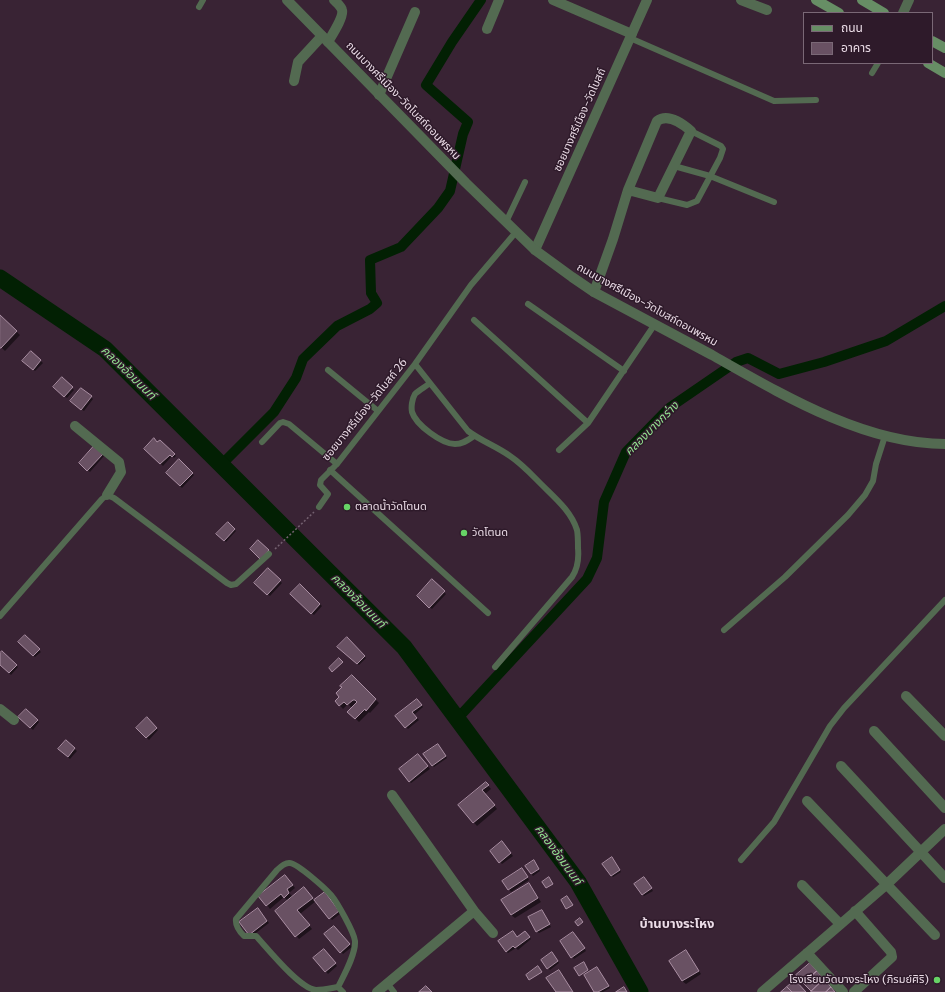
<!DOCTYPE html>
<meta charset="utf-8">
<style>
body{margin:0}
#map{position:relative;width:945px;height:992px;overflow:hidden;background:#392334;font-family:Merriweather,"Noto Sans Thai",serif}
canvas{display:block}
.legend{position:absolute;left:803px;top:12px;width:130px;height:52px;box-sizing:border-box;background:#2e1a2a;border:1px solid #7a6876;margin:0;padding:5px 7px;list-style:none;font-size:12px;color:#ebdce7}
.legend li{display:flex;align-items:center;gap:8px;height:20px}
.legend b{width:20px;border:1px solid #7a6876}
</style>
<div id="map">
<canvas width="945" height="992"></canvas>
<ul class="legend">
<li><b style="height:5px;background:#678e65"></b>ถนน</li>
<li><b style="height:11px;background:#695163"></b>อาคาร</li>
</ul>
</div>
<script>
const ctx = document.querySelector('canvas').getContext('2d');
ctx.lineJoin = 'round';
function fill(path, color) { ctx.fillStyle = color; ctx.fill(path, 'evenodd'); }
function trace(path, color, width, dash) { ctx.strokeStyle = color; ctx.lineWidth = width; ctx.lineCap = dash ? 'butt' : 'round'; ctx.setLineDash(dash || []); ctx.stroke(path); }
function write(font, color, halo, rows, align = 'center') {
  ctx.font = font + ' Merriweather,"Noto Sans Thai",serif'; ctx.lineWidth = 3; ctx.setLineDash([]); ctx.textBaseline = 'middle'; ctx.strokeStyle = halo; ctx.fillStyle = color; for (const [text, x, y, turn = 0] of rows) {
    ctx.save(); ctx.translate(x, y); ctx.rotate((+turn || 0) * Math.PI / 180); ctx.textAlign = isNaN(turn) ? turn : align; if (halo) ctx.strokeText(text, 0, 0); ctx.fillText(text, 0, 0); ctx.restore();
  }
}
fill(new Path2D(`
 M0,316L20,335L5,351L0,346Z
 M31,352L43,363L35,371L24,361Z
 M62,379L74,390L67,398L55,387Z
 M91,397L93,399L84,411L72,402Z
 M160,441L176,456L174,458L172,456L163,466L145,449L157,444Z
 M94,447L104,456L90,472L80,462Z
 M179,461L194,475L182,488L167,473Z
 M228,523L236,531L226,542L218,534Z
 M268,569L282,583L270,596L255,583Z
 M432,581L446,594L432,609L418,596Z
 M300,585L322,606L314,615L291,594Z
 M25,637L41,652L35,657L20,642Z
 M347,638L366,658L359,665L349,655Z
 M2,652L18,667L11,675L0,664V655Z
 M352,676L379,703L370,713L369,712L359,722L349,712L352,708L348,704L343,709L336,701L341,697Z
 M419,702L423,707L414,715L419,720L408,729L396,716Z
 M26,710L39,722L33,730L19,717Z
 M147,719L158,730L149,740L137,728Z
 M66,742L77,751L70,759L59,749Z
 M439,747L447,758L434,767L432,765Z
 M420,757L430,769L411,783L409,781Z
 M486,783L491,789L485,794L497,809L477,826L459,806Z
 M504,845L513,856L502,864L491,851Z
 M614,861L621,872L613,877L611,875Z
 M535,863L540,871L533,876L531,874Z
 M524,871L529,880L511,892L503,881Z
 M288,879L295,888L289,893L293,897L307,891L315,901L324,894L340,914L332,920L316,901L300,914L312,929L299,939L276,911L288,901L284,897L270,909L267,905Z
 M646,880L653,891L644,896L642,894Z
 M529,884L541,902L515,918L511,915Z
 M542,911L551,927L539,933L537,931Z
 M260,912L269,923L252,936L250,934Z
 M334,927L352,947L343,954L325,934Z
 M527,934L531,939L518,950L516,948L508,953L506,951L518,938Z
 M575,935L586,951L574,959L561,942Z
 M324,950L337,966L328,974L315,958Z
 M686,952L701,974L686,984L682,981Z
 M553,955L559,963L550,970L548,968Z
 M599,970L610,988L603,992H596Z`), '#0007');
trace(new Path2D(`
 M221,465L274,412L296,378L303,359L337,326L370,309L377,303L371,293L370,260L401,247L438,208L450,191L463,134L468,122L426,85L452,42L481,0
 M457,719L587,579L597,558L604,502L626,452L669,408L736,362L748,358L779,374L824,362L886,341L945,306`), '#022003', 10);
trace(new Path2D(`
 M0,278L105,349L404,647L578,882L640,992`), '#022003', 17);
const building = new Path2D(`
 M0,315L17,331L1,348H0Z
 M31,351L41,360L33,370L22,361Z
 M62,377L73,387L64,397L53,387Z
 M81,388L92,396L81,410L70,401Z
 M154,438L157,442L160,440L175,454L172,457L170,455L160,464L144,449Z
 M94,446L103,454L87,471L79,463Z
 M179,459L193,473L180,486L166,473Z
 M228,522L235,529L224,541L216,534Z
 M258,540L269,550L261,560L250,549Z
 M268,568L281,580L267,595L254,583Z
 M432,579L445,591L429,608L417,596Z
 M300,584L320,604L311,614L290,594Z
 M25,635L40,649L33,656L18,642Z
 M347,637L365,656L357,664L337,647Z
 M2,651L17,665L9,673L0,665V653Z
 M339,658L343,662L332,672L329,668Z
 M352,675L376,699L366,711L365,709L355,719L347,712L357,702L355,700H353L347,705L344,702L339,706L335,701L339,697L336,693L342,687L340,686Z
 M417,699L422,705L412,712L417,718L405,728L395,716Z
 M26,709L38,720L30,728L18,717Z
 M147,717L157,728L146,738L136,728Z
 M66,740L75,748L68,757L58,749Z
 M438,744L446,756L432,766L423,754Z
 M418,754L428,766L409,782L399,769Z
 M486,782L489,785L482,790L495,805L473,823L458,805Z
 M502,841L511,853L499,863L490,851Z
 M612,857L620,870L611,876L602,864Z
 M534,860L539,869L531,874L525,866Z
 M522,868L528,877L508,890L502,881Z
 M285,875L293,885L287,889L289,893L284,898L281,894L266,906L258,896Z
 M549,877L553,884L546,888L542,882Z
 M644,877L652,888L642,895L634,884Z
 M529,883L538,898L511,915L501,900Z
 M304,887L313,898L297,910L310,925L295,937L275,911Z
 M325,892L339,911L329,919L314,900Z
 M567,896L573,905L566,909L561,900Z
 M258,908L267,921L249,935L239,922Z
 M542,910L550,924L536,932L528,917Z
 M580,918L583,922L578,926L575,922Z
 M334,926L350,944L340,953L324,934Z
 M513,931L517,937L525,931L530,937L515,948L513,946L506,952L498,941Z
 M573,932L585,948L571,958L560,941Z
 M324,949L336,963L325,972L313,958Z
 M686,950L699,971L682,981L669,961Z
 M552,952L558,961L547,969L541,960Z
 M584,962L588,970L579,976L574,968Z
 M810,963L817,971L803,983L796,975Z
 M538,966L542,972L529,980L526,975Z
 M597,967L609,986L598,992H594L584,975Z
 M559,970L573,992H556L546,978Z
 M817,971L824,979L811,991L803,983Z
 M824,979L831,987L826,992H811Z
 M795,980L806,992H792L787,987Z
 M426,986L432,992H419Z
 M624,987L627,992H616Z
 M787,987L792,992H781Z
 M831,987L835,992H826Z`);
fill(building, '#695163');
trace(building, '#aa8fa3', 1);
trace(new Path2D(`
 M275,549L314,512`), '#746170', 1.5, [2, 2]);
trace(new Path2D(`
 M199,7L203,0
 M630,38L774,101L816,100
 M872,73L878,63
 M674,166L710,176L774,202
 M658,198L687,205L697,201L720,158L723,149L721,146L691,131
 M506,222L525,182
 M528,304L624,371
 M474,320L588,423
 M415,364L468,431C481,441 496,446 510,456C522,464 531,474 541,484C555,498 571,511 577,530C578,535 578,542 578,548C579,559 578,568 572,577L495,667
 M328,370L378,411
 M430,383C425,387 419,390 415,394C412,399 411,407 412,412C416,425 442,444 455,444C463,444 468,440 474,436
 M262,442L280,423L283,422L289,424L337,464
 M559,450L588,423L655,324
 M330,470L488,613
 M319,507L328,494L320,485L321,480L337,464L415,364L471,285L516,232
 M0,616L102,499L107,495L114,498L227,583L231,585L236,584L269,554
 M724,630L785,577L848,515L865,495L873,481L876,464L885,436
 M741,860L774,822L830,726L844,708L945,600
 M387,983L394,992
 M338,987C344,975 356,954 355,941C354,932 337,902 331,895C325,888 298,864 290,863C285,862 280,867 277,870L236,919C235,926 239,931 244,936H256C268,949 300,989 316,990C323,990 332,988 338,987L343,992`), '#536a51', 6);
trace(new Path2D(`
 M553,0L632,34
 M741,0L767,10
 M903,13L909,0
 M487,29L499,0
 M328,42C332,35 344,17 342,10C341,6 337,3 334,0
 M294,81L298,62L322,36
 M379,95L415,12
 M535,250L647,0
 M594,292L613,239L628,190L657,121C668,113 683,124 691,131L658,198L628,190
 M75,426L119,462L121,472L107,495
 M906,696L945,736
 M0,709L14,720
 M874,731L945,808
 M841,766L945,878
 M392,795L474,911L493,933
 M807,801L935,935
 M802,885L840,924
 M807,953L843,992
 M377,992L474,911
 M762,992L886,885L945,829
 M854,992L892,957L891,952L855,911`), '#536a51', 10);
trace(new Path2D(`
 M287,0L466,183L535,250L572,277L594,292C634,313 673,334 712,355C781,394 864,444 945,444`), '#536a51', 10);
trace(new Path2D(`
 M816,0L839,13
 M862,0L884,13
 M932,41L945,48
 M928,63L945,73`), '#678e65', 10);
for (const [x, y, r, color] of [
 [347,507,4,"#67d466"],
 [464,533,4,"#67d466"],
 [937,980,4,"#67d466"]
]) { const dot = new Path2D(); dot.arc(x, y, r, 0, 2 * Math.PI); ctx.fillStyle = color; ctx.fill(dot); trace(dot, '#2e1a2a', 1.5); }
write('11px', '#ebdce7', '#2e1a2a', [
 ["ถนนบางศรีเมือง-วัดโบสถ์ดอนพรหม",403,101,46],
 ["ซอยบางศรีเมือง-วัดโบสถ์",580,120,-66],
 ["ถนนบางศรีเมือง-วัดโบสถ์ดอนพรหม",647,305,29],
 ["ซอยบางศรีเมือง-วัดโบสถ์ 26",365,410,-51]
]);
write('11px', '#ebdce7', '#2e1a2a', [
 ["ตลาดน้ำวัดโตนด",355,507],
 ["วัดโตนด",472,533],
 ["โรงเรียนวัดบางระโหง (ภิรมย์ศิริ)",929,980,"right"]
], 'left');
write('italic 12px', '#93e490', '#2e1a2a', [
 ["คลองอ้อมนนท์",128,373,44],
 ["คลองบางกร่าง",652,429,-45],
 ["คลองอ้อมนนท์",358,601,45],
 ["คลองอ้อมนนท์",558,855,54]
]);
write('bold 13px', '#ebdce7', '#2e1a2a', [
 ["บ้านบางระโหง",677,924]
]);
</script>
